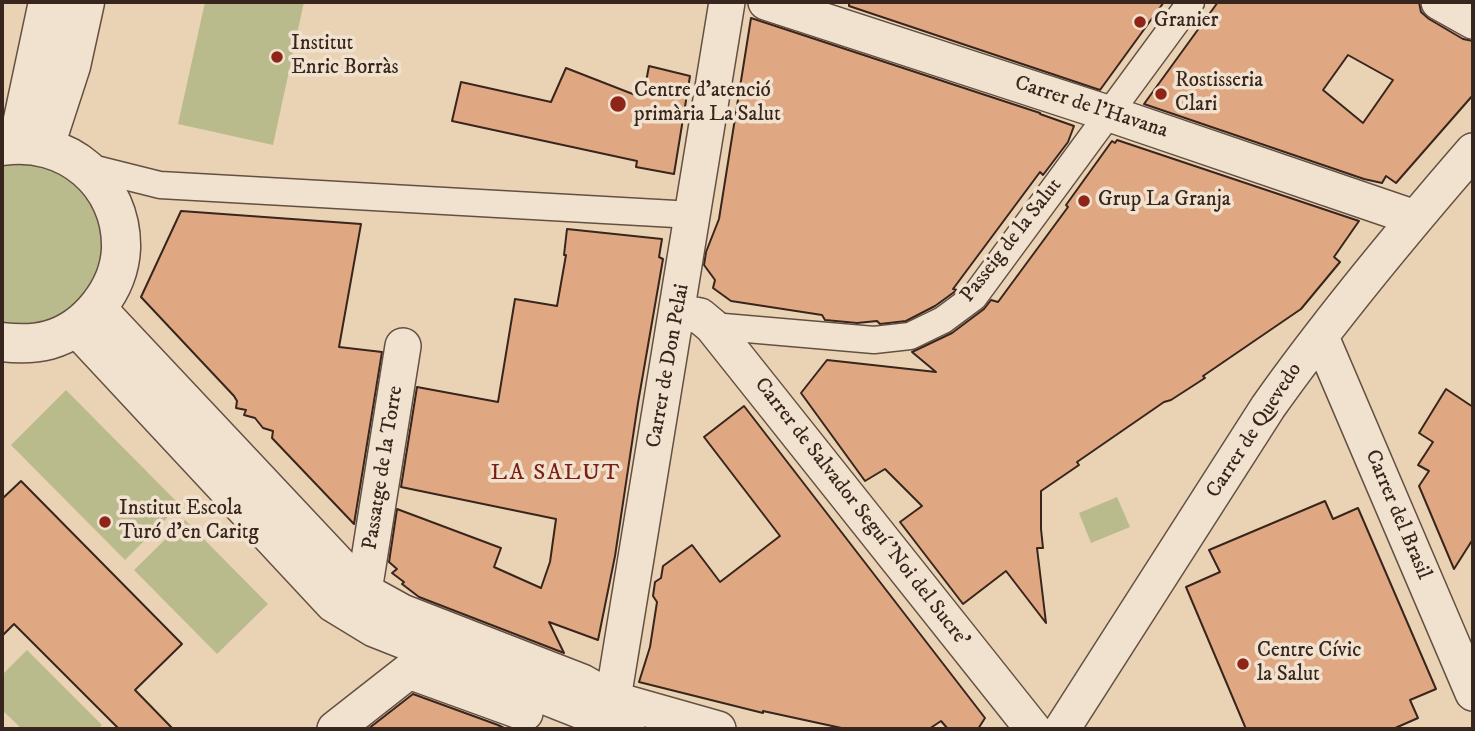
<!DOCTYPE html>
<meta charset="utf-8">
<style>
body{margin:0}
#map{position:relative;width:1475px;height:731px;overflow:hidden;background:#ead3b5;font-family:"IM FELL DW Pica",serif}
canvas{display:block}
.frame{position:absolute;inset:0;border:4px solid #38251d;pointer-events:none}
</style>
<div id="map">
<canvas width="1475" height="731"></canvas>
<div class="frame"></div>
</div>
<script>
const ctx = document.querySelector('canvas').getContext('2d');
ctx.lineJoin = 'round';
function fill(path, color) { ctx.fillStyle = color; ctx.fill(path, 'evenodd'); }
function trace(path, color, width, dash) { ctx.strokeStyle = color; ctx.lineWidth = width; ctx.lineCap = dash ? 'butt' : 'round'; ctx.setLineDash(dash || []); ctx.stroke(path); }
function write(font, color, halo, rows, align = 'center') {
  ctx.font = font + ' "IM FELL DW Pica",serif'; ctx.lineWidth = 7; ctx.setLineDash([]); ctx.textBaseline = 'middle'; ctx.strokeStyle = halo; ctx.fillStyle = color; for (const [text, x, y, turn = 0] of rows) {
    ctx.save(); ctx.translate(x, y); ctx.rotate((+turn || 0) * Math.PI / 180); ctx.textAlign = isNaN(turn) ? turn : align; if (halo) ctx.strokeText(text, 0, 0); ctx.fillText(text, 0, 0); ctx.restore();
  }
}
fill(new Path2D(`
 M205,2H304L273,145L178,124Z
 M24,163C97,173 131,254 72,306C61,316 45,325 29,326C20,326 11,325 2,324V165Z
 M66,390L180,505L125,560L11,445Z
 M1117,497L1130,527L1091,543L1079,513Z
 M185,520L268,604L217,654L134,570Z
 M27,650L102,725L98,729H22L2,710V675Z`), '#babb8c');
const building = new Path2D(`
 M849,2H1164L1100,90L849,6Z
 M1218,2H1419L1421,12L1429,19L1463,39L1473,41V95L1396,183L1386,176L1382,183L1364,179L1144,104ZM1348,55L1393,80L1363,123L1323,90Z
 M751,18L1040,113V114L1074,126L1068,142L1043,175L1040,172L953,289L957,290L935,306L906,321L880,324L877,321L857,323L825,320L822,315L731,301L713,288L715,280L704,265L706,252L719,219Z
 M649,66L690,76L674,174L636,167L637,161L452,121L461,82L551,102L566,68L643,98Z
 M1117,140L1359,221L1334,257L1340,262L1301,309L1203,376L1205,378L1171,400L1164,402L1077,462L1079,465L1041,491V529L1043,548H1037L1046,623L1006,571L963,604L900,522L922,506L885,469L865,481L801,393L827,360L936,372L912,352L952,333L984,309L991,300L998,302L1068,207L1066,205L1112,141L1115,143Z
 M181,211L361,224L339,347L382,352L354,524L272,438L273,431L263,428L255,418L244,415L246,410L236,408L237,401L234,396L141,297Z
 M567,229L662,239L659,257L663,259L638,403L615,556L598,640L549,622L564,653L419,597L402,584L404,582L392,573L397,569L389,562L397,509L501,548L494,567L541,588L550,562L556,519L401,487L417,387L498,402L515,299L557,306L566,255H564Z
 M1446,389L1473,407V539L1454,569L1419,486L1429,471L1418,465L1433,442L1419,433Z
 M744,406L985,718L978,729H948L941,721L929,729H846L763,711V713L639,682L650,647L657,602L653,596L655,582L661,578L663,566L692,545L720,582L780,536L704,437Z
 M21,481L182,644L135,690L173,729H119L14,624L2,636V499Z
 M1325,501L1333,519L1358,508L1436,689L1410,700L1418,718L1393,729H1246L1186,587L1220,572L1209,550Z
 M413,694L498,725L506,729H368Z`);
fill(building, '#e0a882');
trace(building, '#38251d', 2);
const pedestrian = new Path2D(`
 M84,166L160,185L693,215
 M712,326L874,340L910,336L943,320L974,297L1191,2`);
const minor = new Path2D(`
 M766,2L1110,114L1415,218
 M1439,2L1473,21
 M98,308L364,591L402,612L582,682L612,699L718,729
 M678,312L700,316L712,326L1033,729
 M76,328L333,604L374,629L627,729
 M1321,337L1473,693
 M364,591L403,346
 M335,729L409,671L525,713
 M608,729L727,2
 M1062,729L1268,407C1331,318 1401,234 1473,151`);
const tertiary = new Path2D(`
 M18,143L48,2
 M2,146C66,136 123,183 121,249C119,289 88,329 49,340C34,344 18,344 2,342
 M45,146L71,66L85,2`);
trace(pedestrian, '#645043', 29);
trace(minor, '#645043', 38);
trace(tertiary, '#645043', 41);
trace(pedestrian, '#f1e2cf', 26);
trace(minor, '#f1e2cf', 35);
trace(tertiary, '#f1e2cf', 38);
for (const [x, y, r, color] of [
 [1140,22,7,"#8f2418"],
 [277,57,7,"#8f2418"],
 [1161,94,7,"#8f2418"],
 [618,104,9,"#8f2418"],
 [1084,201,7,"#8f2418"],
 [105,522,7,"#8f2418"],
 [1243,664,7,"#8f2418"]
]) { const dot = new Path2D(); dot.arc(x, y, r, 0, 2 * Math.PI); ctx.fillStyle = color; ctx.fill(dot); trace(dot, '#f1e2cf', 2.5); }
write('21px', '#38251d', '#f1e2cf', [
 ["Granier",1154,22],
 ["Institut",291,45],
 ["Enric Borràs",291,69],
 ["Rostisseria",1175,82],
 ["Clari",1175,106],
 ["Centre d'atenció",634,92],
 ["primària La Salut",634,116],
 ["Grup La Granja",1098,201],
 ["Institut Escola",119,510],
 ["Turó d'en Caritg",119,534],
 ["Centre Cívic",1257,652],
 ["la Salut",1257,676]
], 'left');
write('21px', '#38251d', '#f1e2cf', [
 ["Carrer de l'Havana",1091,108,18],
 ["Passeig de la Salut",1012,241,-52],
 ["Carrer de Don Pelai",669,366,-80],
 ["Carrer de Quevedo",1255,431,-57],
 ["Passatge de la Torre",384,468,-81],
 ["Carrer de Salvador Seguí 'Noi del Sucre'",861,513,52],
 ["Carrer del Brasil",1397,515,67]
]);
ctx.letterSpacing = '2px';
write('23px', '#7a1f14', '#f1e2cf', [
 ["LA SALUT",556,474]
]);
ctx.letterSpacing = '0px';
</script>
